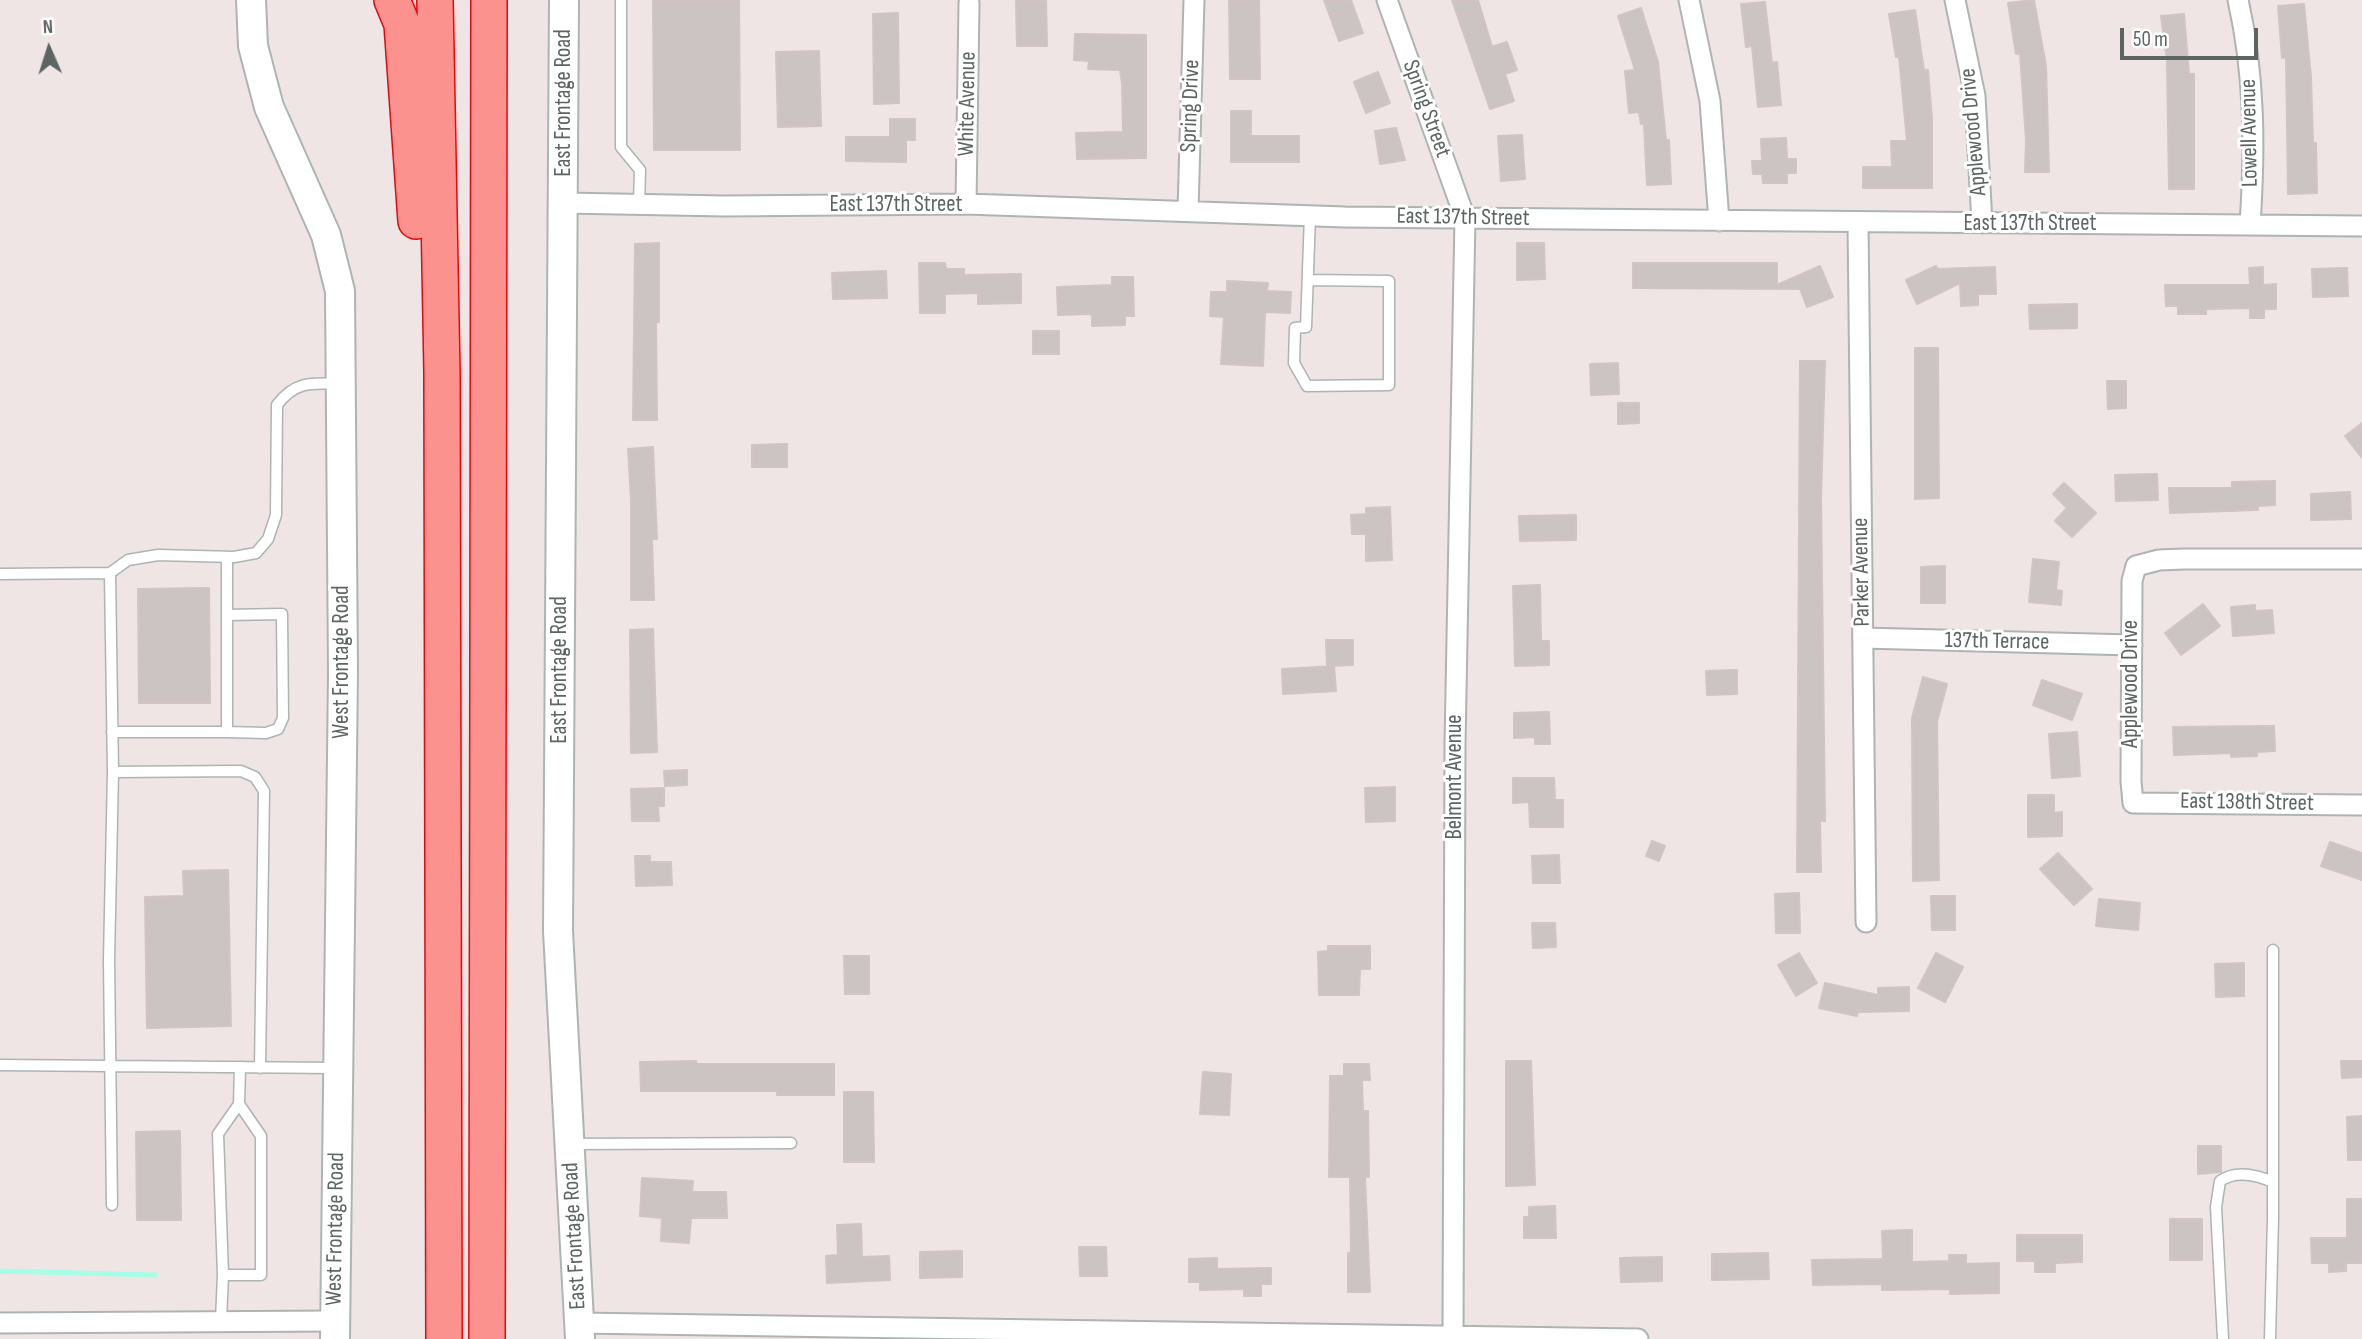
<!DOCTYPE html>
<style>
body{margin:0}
#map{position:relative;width:2362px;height:1339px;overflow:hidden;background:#efe5e4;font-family:"Sofia Sans Condensed",sans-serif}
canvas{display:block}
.north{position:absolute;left:14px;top:14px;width:70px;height:70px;-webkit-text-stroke:5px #fff;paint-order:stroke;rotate:357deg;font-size:19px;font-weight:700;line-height:28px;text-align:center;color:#5c6563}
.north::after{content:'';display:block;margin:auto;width:24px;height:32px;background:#5c6563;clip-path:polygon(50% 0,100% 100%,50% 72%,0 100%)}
.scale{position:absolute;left:2120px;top:28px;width:138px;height:32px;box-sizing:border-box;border:4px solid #5c6563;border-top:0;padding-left:9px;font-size:21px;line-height:24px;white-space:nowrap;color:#5c6563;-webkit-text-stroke:5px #fff;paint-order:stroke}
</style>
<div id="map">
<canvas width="2362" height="1339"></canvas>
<div class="north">N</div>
<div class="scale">50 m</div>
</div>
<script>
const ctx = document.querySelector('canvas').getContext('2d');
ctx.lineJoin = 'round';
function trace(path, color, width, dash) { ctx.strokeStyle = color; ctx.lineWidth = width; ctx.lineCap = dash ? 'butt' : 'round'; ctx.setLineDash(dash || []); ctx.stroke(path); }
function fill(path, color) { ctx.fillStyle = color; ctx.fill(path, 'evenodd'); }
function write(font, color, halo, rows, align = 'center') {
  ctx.font = font + ' "Sofia Sans Condensed",sans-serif'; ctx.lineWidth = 6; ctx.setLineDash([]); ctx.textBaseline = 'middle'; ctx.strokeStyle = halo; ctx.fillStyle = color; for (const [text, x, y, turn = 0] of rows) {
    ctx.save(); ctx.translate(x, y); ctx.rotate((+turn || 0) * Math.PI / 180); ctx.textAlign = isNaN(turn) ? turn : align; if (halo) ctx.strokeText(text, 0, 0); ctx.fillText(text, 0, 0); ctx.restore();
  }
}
trace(new Path2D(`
 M0,1271L155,1275`), '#a5fee5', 5);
const building = new Path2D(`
 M653,0H739L740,150H654Z
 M1016,0H1046L1047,46H1017Z
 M1229,0H1259L1260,79H1230Z
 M1324,0H1351L1363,33L1339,41Z
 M1452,0H1478L1492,47L1507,42L1517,70L1505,74L1514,101L1490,109Z
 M2034,0L2046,66L2049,172H2025L2026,140L2020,53L2016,54L2008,3Z
 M1765,2L1772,63L1777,62L1781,105L1758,107L1752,46L1746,47L1741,4Z
 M2304,4L2311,77L2313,143H2316L2317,193L2288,194L2286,57L2282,58L2278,6Z
 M1641,8L1658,62L1666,140H1669L1671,184L1647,185L1644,124H1641L1639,112L1629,113L1625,71L1635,70L1618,16Z
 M1915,10L1924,70H1928L1932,119V188H1863V167H1892L1891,141H1907L1899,57H1896L1889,14Z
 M898,13L899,103L874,104L873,14Z
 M2184,14L2189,74H2194V189H2169L2167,60L2161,16Z
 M1075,34L1146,35V158L1077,159L1076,133L1123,132L1122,83L1120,70L1088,69L1089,61L1074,60Z
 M819,51L821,126L778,127L776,52Z
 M1378,72L1390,103L1366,113L1354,82Z
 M1231,111H1251V136H1299V162H1231Z
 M890,119H915V140H906V162L846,161V137H890Z
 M1396,128L1405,160L1380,164L1375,131Z
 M1522,135L1525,179L1501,181L1498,136Z
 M1786,138L1787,159H1796V173H1787V183H1763L1762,174H1753L1752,161H1762L1761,139Z
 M659,243V322H656L657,420H633L635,244Z
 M1517,243H1544L1545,279L1517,280Z
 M919,263H945L946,269H964V275L1021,274V303L978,304V293L945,294V313H920Z
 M1633,263H1777V285L1820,266L1833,297L1807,307L1800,289L1633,288Z
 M1936,266L1938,269L1995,267L1996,294H1978V305L1961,306L1960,283L1917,304L1906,280Z
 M2263,267V285L2276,284V309H2264V318H2250V308L2206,309V314H2178V306H2166L2165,285H2250L2249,268Z
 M2347,268L2348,296L2313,297L2312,269Z
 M886,271L887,298L833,299L832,273Z
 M1112,277H1133L1134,316H1125V325L1092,326V314L1058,315L1057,287L1112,285Z
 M1227,281L1268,283L1267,291L1291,292L1290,313L1265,312L1263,366L1221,364L1224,317L1210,316L1211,292H1227Z
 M2077,304V328L2030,329L2029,305Z
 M1033,331H1059V354H1033Z
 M1915,348H1938L1939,498L1915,499Z
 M1800,361H1825L1821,498L1825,821H1820L1821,872H1797Z
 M1618,363L1619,394L1591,395L1590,364Z
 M2107,381H2126V408L2108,409Z
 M1618,403H1639V423L1618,424Z
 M2362,423V458L2345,436Z
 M787,444V467H752V445Z
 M653,447L657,539H652L654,600H631V499L628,449Z
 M2157,474L2158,500L2116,501L2115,475Z
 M2275,481V505L2258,506V510L2170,513L2169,488H2232V482Z
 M2064,483L2096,513L2072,537L2055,521L2067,508L2053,494Z
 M2350,492L2351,519L2311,520V494Z
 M1390,507L1392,560L1366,561V534H1352L1351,515L1366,514V508Z
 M1576,515V540L1520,541L1519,516Z
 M2033,559L2059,562L2056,590L2062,591L2061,605L2029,602Z
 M1945,566V603H1921V567Z
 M1540,585L1541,641H1549V665L1515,666L1513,586Z
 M209,588L210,703H139L138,589Z
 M2203,604L2220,626L2181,655L2165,633Z
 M2255,605V611L2272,610L2274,633L2233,636L2231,607Z
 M653,629L657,752L631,753L630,630Z
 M1326,640H1353V665L1327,666Z
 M1334,666L1336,691L1283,694L1282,669Z
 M1737,670V694L1707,695L1706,671Z
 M1923,677L1947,684L1937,722L1939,880L1913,881L1912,718Z
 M2042,680L2082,694L2072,720L2033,705Z
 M1549,712L1550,744H1535V737L1514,738V713Z
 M2274,726L2275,751L2257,752V756L2231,757V753L2174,755L2173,727Z
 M2077,732L2080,776L2052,778L2049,734Z
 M687,770V785L665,786L664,771Z
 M1513,778H1554L1555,800H1563V827H1530L1529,802L1513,803Z
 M1395,787V821L1366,822L1365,788Z
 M664,788V806H658L659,821H632L631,789Z
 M2028,795H2054V813L2062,812V836L2028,837Z
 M1652,841L1665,846L1659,861L1646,856Z
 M2330,842L2362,853V880L2321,866Z
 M2058,853L2092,889L2074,905L2040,869Z
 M1559,855L1560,883H1533L1532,856Z
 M635,856H650V862H671L672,885L636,886Z
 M228,870L231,1026L147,1028L145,897L184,896L183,871Z
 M1799,893L1800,933H1776L1775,894Z
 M1931,896H1955V930H1932Z
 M2099,899L2140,903L2138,930L2096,926Z
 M1532,923H1555L1556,947L1533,948Z
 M1328,946H1370V969H1360L1359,995H1319L1318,952L1328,951Z
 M1799,953L1817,983L1796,996L1778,965Z
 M1936,953L1963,967L1945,1002L1918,988Z
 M844,956H869V994H845Z
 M2244,963V996L2216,997L2215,964Z
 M1825,983L1878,995V988L1909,987V1011L1858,1012L1857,1016L1819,1008Z
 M696,1061L697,1064H834V1095H777V1091H641L640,1062Z
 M1506,1061H1531L1535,1185L1506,1186Z
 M2341,1061H2362V1077L2342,1078Z
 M1344,1064H1369L1370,1080H1362L1363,1111H1368L1369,1177H1365L1370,1292H1348V1253H1351L1350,1177H1329L1330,1076H1344Z
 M1203,1072L1231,1074L1229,1115L1200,1114Z
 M844,1092H873L874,1162H844Z
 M2362,1116V1160H2348L2347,1117Z
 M180,1131L181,1220H137L136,1132Z
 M2198,1146H2221V1172L2198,1174Z
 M642,1178L693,1181L692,1192H726L727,1218H691L689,1243L661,1241L662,1218L640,1216Z
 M2347,1199H2362V1263H2346V1271L2329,1272V1263H2312L2311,1238H2347Z
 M1555,1206L1556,1238H1524V1217H1529V1207Z
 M2170,1219H2202V1260H2170Z
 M861,1224L862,1257L889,1256L890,1280L827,1283L826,1256L838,1255L837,1225Z
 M1912,1230V1262L1949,1261V1255H1966V1264L1999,1263V1293L1950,1294V1289L1882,1290V1284L1813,1285L1812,1260L1883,1259L1882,1231Z
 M2017,1235H2082V1262L2055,1263V1272H2035V1261H2017Z
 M1079,1247H1106L1107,1276H1080Z
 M962,1251V1277L920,1278V1252Z
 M1768,1253L1769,1279L1712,1280V1254Z
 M1662,1257V1281L1621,1282L1620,1258Z
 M1217,1258V1269L1271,1268V1284H1261V1296H1244V1289L1200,1290V1282H1189V1259Z`);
fill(building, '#ccc3c3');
trace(building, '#d3c3c3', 2);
const lane = new Path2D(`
 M621,0V147L640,170L639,205
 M1308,280L1389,281V385L1307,386L1294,363L1295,328L1306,327L1310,215
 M0,574L110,573
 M112,732H227V557
 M227,732L266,733L278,729L283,718L282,614L227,615
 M0,1065L335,1068
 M260,1068L264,791L255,777L241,771L113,772L110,573L128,560L158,555L234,557L256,553L268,539L276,515L277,405C295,381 311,383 339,384
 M570,1144L791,1143
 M112,1205L109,960L113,772
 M223,1275H261V1136L239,1104
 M221,1320L223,1275L218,1134L239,1104L240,1067
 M2223,1339L2216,1207L2220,1181C2236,1170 2257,1175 2273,1182
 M2270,1339L2273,1218V950`);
const street = new Path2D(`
 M1387,0L1465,218L1455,744L1453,1336
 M1689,0L1710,101L1719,221
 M1955,0L1975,96L1982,223
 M2238,0C2255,75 2255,149 2250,225
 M564,203L725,206L966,204L1345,217L2362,226
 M966,204L969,3
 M1188,211L1194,0
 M1858,222L1866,922
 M2362,559H2184L2159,560L2136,566L2132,581L2131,781L2133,803L2362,805
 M1863,638L2132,645
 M0,1323L335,1321
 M579,1323L1638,1339`);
const secondary = new Path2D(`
 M251,0L253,46L269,107L326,235L340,291L343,672L335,1339
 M564,0L558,931L580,1339`);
const highway = new Path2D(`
 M392,0L402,24L416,221
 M435,0L442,373L444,1339
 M487,1339L489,0`);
trace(lane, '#adb4b4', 13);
trace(street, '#adb4b4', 23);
trace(secondary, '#acb5b4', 32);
trace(highway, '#f00309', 38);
trace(lane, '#fff', 10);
trace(street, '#fff', 19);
trace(secondary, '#fff', 28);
trace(highway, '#fb928e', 35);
write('23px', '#5c6563', '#fff', [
 ["East Frontage Road",564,103,-90],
 ["White Avenue",968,104,-89],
 ["Spring Drive",1191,106,-88],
 ["Spring Street",1426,109,70],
 ["Applewood Drive",1974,132,-95],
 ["Lowell Avenue",2250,133,-91],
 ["East 137th Street",896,205],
 ["East 137th Street",1463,218,1],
 ["East 137th Street",2030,224],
 ["Parker Avenue",1862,572,-91],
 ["137th Terrace",1997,642,1],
 ["West Frontage Road",342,662,-90],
 ["East Frontage Road",560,670,-90],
 ["Applewood Drive",2131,684,-90],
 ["Belmont Avenue",1455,777,-90],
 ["East 138th Street",2247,803,1],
 ["West Frontage Road",336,1229,-89],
 ["East Frontage Road",575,1236,-93]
]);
</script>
